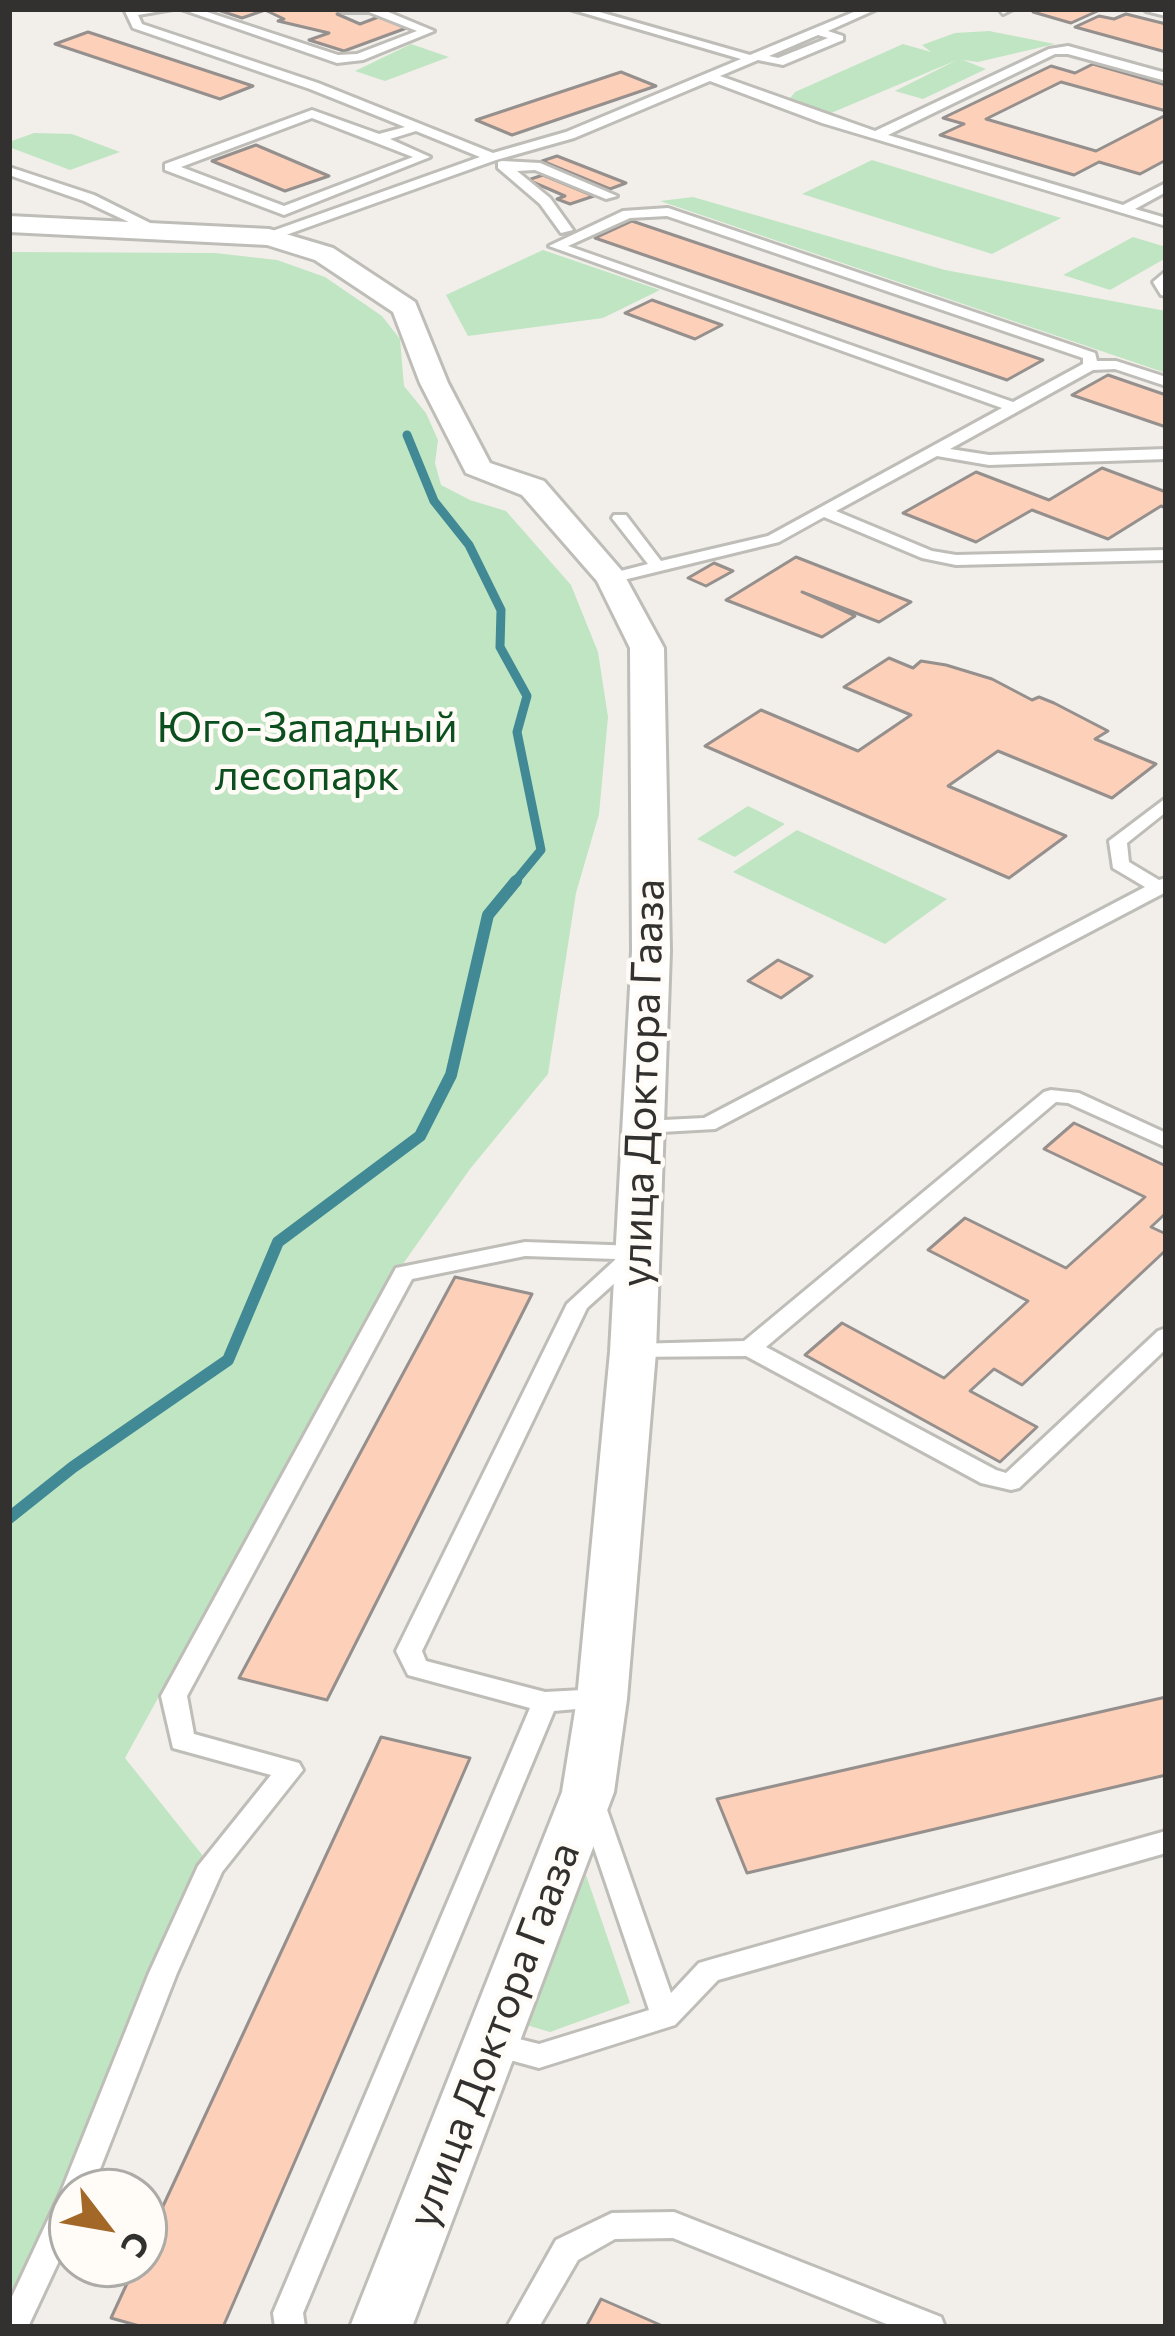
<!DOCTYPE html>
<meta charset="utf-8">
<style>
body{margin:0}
#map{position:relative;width:1175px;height:2336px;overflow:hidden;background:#f2efea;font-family:Commissioner,sans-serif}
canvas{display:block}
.frame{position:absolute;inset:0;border:12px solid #32312f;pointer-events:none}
.north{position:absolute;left:48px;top:2168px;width:120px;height:120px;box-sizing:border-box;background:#fffcf7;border:3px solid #adaba7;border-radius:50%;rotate:121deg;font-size:33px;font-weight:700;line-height:48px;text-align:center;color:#32312f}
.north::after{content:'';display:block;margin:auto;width:42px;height:54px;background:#a36828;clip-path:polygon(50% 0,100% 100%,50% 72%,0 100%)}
</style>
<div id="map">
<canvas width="1175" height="2336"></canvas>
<div class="frame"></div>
<div class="north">С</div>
</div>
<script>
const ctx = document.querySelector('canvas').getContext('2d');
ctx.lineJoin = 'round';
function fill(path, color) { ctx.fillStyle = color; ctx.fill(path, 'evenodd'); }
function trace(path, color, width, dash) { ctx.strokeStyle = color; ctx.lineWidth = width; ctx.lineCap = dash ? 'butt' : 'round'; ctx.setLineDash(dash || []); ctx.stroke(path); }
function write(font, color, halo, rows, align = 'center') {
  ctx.font = font + ' Commissioner,sans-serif'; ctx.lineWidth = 9; ctx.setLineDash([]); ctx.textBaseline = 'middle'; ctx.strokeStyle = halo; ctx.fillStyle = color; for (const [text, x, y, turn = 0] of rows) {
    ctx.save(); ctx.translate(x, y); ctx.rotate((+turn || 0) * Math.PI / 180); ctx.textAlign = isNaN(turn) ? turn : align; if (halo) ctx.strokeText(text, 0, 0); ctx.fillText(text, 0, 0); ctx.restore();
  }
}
fill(new Path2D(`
 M989,31L1055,44L978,62L963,60L986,69L923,99L895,91L957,60L824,116L787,102L795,92L903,44L931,52L922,45L955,33Z
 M411,44L449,57L385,81L355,71Z
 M34,133L72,134L120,152L70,170L9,147V142Z
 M872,160L1061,218L992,254L802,194Z
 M693,197L945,270L1166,311V373L660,201Z
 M1133,237L1166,247V258L1110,290L1063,275Z
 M543,250L660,290L603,318L468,336L446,295Z
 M9,252L215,253L277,260L325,277L382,316L400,339L404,386L426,413L438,440L435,463L441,485L470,500L506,511L571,585L598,652L608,717L599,814L576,893L548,1074L470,1169L376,1302L125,1758L211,1866L9,2325Z
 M748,806L785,824L735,857L697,839Z
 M797,830L947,899L885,944L733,872Z
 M586,1875L630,2003L550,2032L523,2024Z`), '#c0e5c3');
trace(new Path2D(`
 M407,435L434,501L469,545L501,610L500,647L527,696L517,732L541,850L513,884`), '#418995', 9);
trace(new Path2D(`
 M9,1518L73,1467L228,1360L278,1242L420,1136L451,1075L488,915L516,881`), '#418995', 12);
const building = new Path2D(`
 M215,9H336L343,12L337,14L360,24L381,16L412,26L344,51L309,40L329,33L278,21L284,19L265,10L242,18Z
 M1041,9H1102L1071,23L1033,12Z
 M1126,14L1166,24V52L1075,27L1099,16L1114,19Z
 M88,32L253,86L220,99L55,44Z
 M1093,64L1166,85V111L1061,82L986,119L1096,151L1166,115V160L1140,174L1099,162L1074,175L940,135L964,124L943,118L1051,66L1075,73Z
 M621,72L656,86L512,135L476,120Z
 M256,145L329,176L285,191L212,161Z
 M557,156L626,183L610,189L542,161Z
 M543,175L594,196L570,204L557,199L565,196L528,180Z
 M632,221L1043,360L1007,380L595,238Z
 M652,300L722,325L695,339L625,313Z
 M1108,375L1166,395V427L1072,395Z
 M1102,468L1166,492V508L1161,506L1108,539L1032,510L976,542L903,513L976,472L1049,500Z
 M796,557L911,602L879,622L802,592L855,616L822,637L726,600Z
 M714,563L733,571L706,586L688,578Z
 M889,658L913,668L921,661L946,665L992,679L1032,700L1039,697L1054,703L1108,731L1095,739L1156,764L1112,798L998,751L948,786L1066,836L1009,878L705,746L761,710L858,751L911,715L844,687Z
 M778,960L812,976L781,998L748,981Z
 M1074,1123L1166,1166V1213L1151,1227L1166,1234V1250L1022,1385L994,1369L970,1391L1037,1427L1000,1462L805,1355L842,1323L944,1378L1028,1301L928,1250L965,1218L1066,1268L1145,1197L1044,1149Z
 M455,1277L532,1294L327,1700L239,1678Z
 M1166,1697V1775L747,1873L717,1799Z
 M381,1737L470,1758L223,2327H143L111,2318L136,2264H144V2247Z
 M601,2299L665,2327H586Z`);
fill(building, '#fdd0ba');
trace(building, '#95908d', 3);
const service = new Path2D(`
 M124,9H173L138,15L142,24L318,83L493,153L566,132L741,59L570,9H589L750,55L861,9H877L828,31L843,36V40L783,65L758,60L720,76L875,131L1049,49L1068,46L1166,73V81L1068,54H1055L888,135L1123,205L1166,183V192L1135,209L1166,218V226L822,123L710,81L574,138L496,160L269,241L262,237L264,234L480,157L416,131L390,139L430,157L284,215L165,170V164L312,110L379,134L405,127L310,89L133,28ZM818,35L828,38L778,58L769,56ZM312,118L413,157L284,206L181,167Z
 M181,9H198L338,55L357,54L417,31L369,12H344L338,9H381L434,31L363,60L337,63Z
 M999,9H1013L1003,14Z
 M1144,9L1166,10V16L1146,11Z
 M502,161L540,163L617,196L606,199L535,170L517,171L550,198L573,230L561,233L540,204L498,168V162Z
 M9,167L94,195L162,229L150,232L84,201L9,175Z
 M668,208L1095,353L1097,361H1116L1166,377V386L1115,369L1093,370L950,449L989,455L1166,449V459L989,465L937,456L836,511L932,551L956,555L1166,550V560L956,565L922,558L824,517L779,542L611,583L605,581V575L648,564L612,518L614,515H626L661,561L768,536L1002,408L549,246L623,211ZM667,216L1083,358V364L1013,402L568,246L630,218Z
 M1166,271V296L1161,295L1153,282Z
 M1166,798V812L1127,843L1129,862L1159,880L1166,878V892L715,1129L644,1133L634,1127L644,1121L704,1118L1145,887L1113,868L1109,841Z
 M1051,1090L1079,1093L1166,1133V1147L1068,1103L1056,1102L766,1347L996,1470L1006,1473L1158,1331L1166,1328V1349L1019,1488L1011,1490L981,1483L746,1356L625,1357L622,1352L625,1347L633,1344L744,1341L1044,1092Z
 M525,1242L637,1246L648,1253L587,1308L422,1651L426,1661L545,1692L601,1689L610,1692L614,1699L610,1706L554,1711L303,2313L305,2327H275L273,2313L530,1708L408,1675L396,1651L567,1304L616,1259L525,1256L412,1279L187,1696L194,1734L299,1763L303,1770L222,1872L177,1973L91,2192H72V2233L28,2327H9V2303L61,2192L149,1973L198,1866L271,1775L173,1748L161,1696L396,1268Z
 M592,1794L601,1797L605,1804L671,1993L699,1963L709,1960L1166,1831V1853L718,1980L675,2025L539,2068L481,2052L477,2044L481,2036L491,2032L539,2044L649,2010L579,1804L583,1797Z
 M674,2212L941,2317L945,2327H894L673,2238L615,2239L578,2260L539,2327H507L556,2240L612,2213Z`);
const minor = new Path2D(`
 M9,216L269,229L333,248L415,302L448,383L490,463L544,481L622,571L664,648L670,951L656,1352L627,1699L614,1792L412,2327H350L562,1792L577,1699L610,1352L632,951L630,648L597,581L522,495L466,473L420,383L393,312L315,260L267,245L9,232Z`);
trace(service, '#bfbdb8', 6);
trace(minor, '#bfbdb8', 6);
fill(service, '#fff');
fill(minor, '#fff');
write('42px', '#0c4f1e', '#fffcf7', [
 ["Юго-Западный",307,728],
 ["лесопарк",307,776]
]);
write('42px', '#32312f', '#fffcf7', [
 ["улица Доктора Гааза",643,1083,-88],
 ["улица Доктора Гааза",494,2035,-69]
]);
</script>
